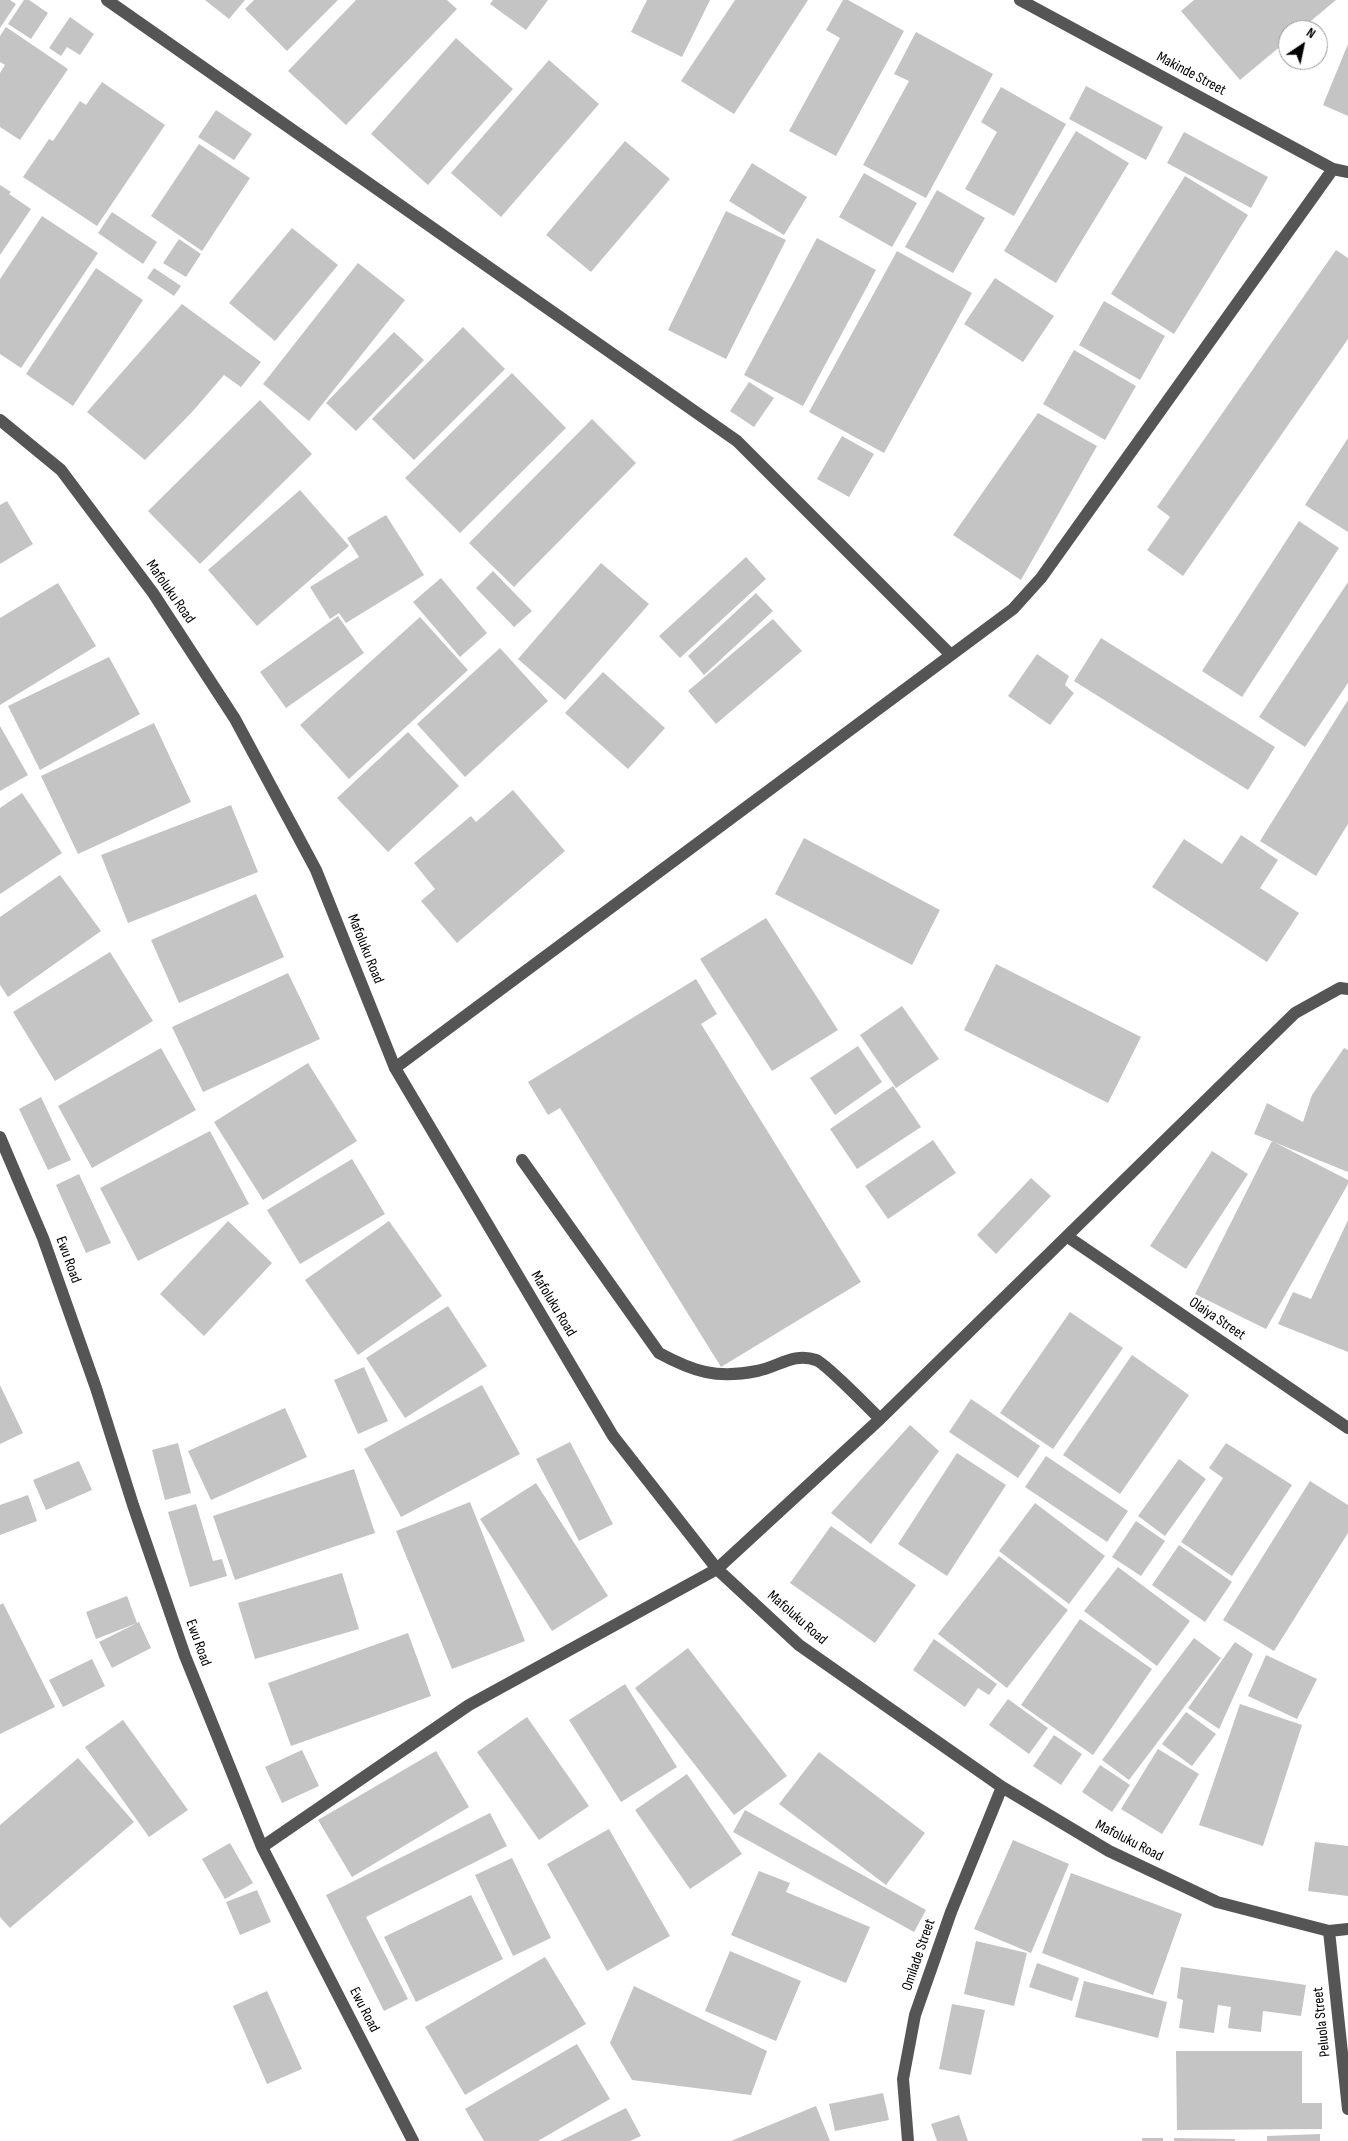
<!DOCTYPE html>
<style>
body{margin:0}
#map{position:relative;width:1348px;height:2141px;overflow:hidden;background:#fff;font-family:"Sofia Sans Condensed",sans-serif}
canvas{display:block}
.north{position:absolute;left:1278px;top:20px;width:50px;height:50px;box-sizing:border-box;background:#fff;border:1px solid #999;border-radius:50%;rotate:34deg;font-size:14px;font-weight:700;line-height:20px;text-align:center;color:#000}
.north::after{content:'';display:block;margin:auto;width:18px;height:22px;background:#000;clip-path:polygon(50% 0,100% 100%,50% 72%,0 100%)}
</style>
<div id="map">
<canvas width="1348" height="2141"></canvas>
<div class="north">N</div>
</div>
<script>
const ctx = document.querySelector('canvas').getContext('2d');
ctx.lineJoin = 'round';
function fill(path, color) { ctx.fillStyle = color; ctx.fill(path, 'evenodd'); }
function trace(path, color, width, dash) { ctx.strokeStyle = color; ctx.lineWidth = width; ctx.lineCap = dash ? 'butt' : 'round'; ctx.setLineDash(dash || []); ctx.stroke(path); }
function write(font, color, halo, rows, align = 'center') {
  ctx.font = font + ' "Sofia Sans Condensed",sans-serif'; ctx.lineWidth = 4; ctx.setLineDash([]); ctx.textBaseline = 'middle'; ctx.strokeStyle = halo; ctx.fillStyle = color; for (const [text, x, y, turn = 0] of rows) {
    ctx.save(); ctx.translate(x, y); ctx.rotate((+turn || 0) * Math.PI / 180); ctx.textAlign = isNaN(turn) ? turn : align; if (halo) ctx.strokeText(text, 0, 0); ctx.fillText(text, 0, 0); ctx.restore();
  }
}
fill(new Path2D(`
 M0,0H10L16,4L0,28Z
 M24,0H29L48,13L31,39L8,24Z
 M205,0H245L229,19Z
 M254,0H338L287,51L245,9Z
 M356,0H447L457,9L346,125L288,71Z
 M493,0H548L526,30L490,4Z
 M647,0H710L682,57L631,32Z
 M735,0H808L734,114L681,81Z
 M843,0H848L904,31L836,156L789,131L840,38L826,30Z
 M1194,0H1336L1300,30H1288V40L1240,80L1181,11Z
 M70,17L94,34L80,55L67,47L61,56L49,48Z
 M6,27L68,69L20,140L0,127V73L5,65L0,62V36Z
 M916,32L993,74L926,198L863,165L909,81L894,74Z
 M456,38L513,89L428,185L371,134Z
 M1348,44V116L1323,105Z
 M549,60L599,104L501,217L451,173Z
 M102,82L165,125L97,226L23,177L49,139L53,141L80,101L86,105Z
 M1086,86L1163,127L1146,160L1069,119Z
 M1001,87L1066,124L1014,216L965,189L997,132L981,122Z
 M216,110L252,134L234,160L198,137Z
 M1076,131L1129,163L1056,283L1004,251Z
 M1184,132L1268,177L1251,208L1167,163Z
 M625,141L670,179L591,272L546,235Z
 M199,144L250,178L202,251L151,216Z
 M752,163L807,197L784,235L729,201Z
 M864,173L917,203L892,247L839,217Z
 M1185,176L1248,215L1174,334L1111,294Z
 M0,185L11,192L9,194L31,209L0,255Z
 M937,190L985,218L953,273L905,247Z
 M726,211L786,240L726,359L668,330Z
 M112,212L157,242L143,264L98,233Z
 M42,216L98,253L21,368L0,354V279Z
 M292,228L338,265L275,341L229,303Z
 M817,238L876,270L803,406L744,375Z
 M179,239L201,254L186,277L163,263Z
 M1336,250L1348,258V339L1183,576L1147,550L1170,517L1157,507Z
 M897,251L972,293L884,453L809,412Z
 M358,263L405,300L309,421L263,384Z
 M96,268L143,300L73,406L26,374Z
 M154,268L181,286L174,296L147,278Z
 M995,278L1054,316L1023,362L964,324Z
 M1104,301L1165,336L1140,380L1079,345Z
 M182,304L261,362L241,387L224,375L192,412L145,460L87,412Z
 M463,327L505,369L414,460L372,419Z
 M394,332L424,360L356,431L326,403Z
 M1074,350L1136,386L1105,440L1043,404Z
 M512,373L566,428L460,533L405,478Z
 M749,382L774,398L754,427L730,411Z
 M260,400L312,454L200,564L148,511Z
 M1038,413L1097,446L1021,580L953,535Z
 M592,419L636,463L514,587L469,543Z
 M842,436L874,454L849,497L817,479Z
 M1348,438V532L1305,505Z
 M300,490L349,546L257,626L208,570Z
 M7,501L33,544L0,564V505Z
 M386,515L424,575L346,623L339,613L330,619L310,587L359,557L347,538Z
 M1299,521L1339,548L1242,697L1202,671Z
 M746,557L766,579L680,658L659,636Z
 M601,563L649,604L565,700L518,659Z
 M493,571L532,611L514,627L476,588Z
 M441,578L487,633L460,657L413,602Z
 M1348,582V683L1305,747L1259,717Z
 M58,583L96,646L0,705V618Z
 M756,593L773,611L704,675L688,656Z
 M338,616L364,653L286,708L260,672Z
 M420,617L468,670L349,779L300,725Z
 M773,619L802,651L716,724L688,691Z
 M1101,638L1275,747L1248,790L1074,681Z
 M500,648L548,701L465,777L417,724Z
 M1037,654L1069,676L1065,685L1074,693L1050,725L1008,696Z
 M109,657L140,714L40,770L8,706Z
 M603,672L665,728L628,769L565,713Z
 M1348,700V824L1316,876L1260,841Z
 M154,723L191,802L78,854L41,776Z
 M0,726L28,775L0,791Z
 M408,732L459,786L388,852L337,798Z
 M513,790L565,851L457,943L421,901L435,889L414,863L471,816L476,822Z
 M22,793L62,853L0,894V808Z
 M231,805L258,872L128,923L101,855Z
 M1241,835L1278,860L1260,888L1299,913L1267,962L1152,887L1184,839L1222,864Z
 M804,838L940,910L912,965L775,894Z
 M60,875L101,931L8,997L0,985V917Z
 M256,894L284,957L179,1003L151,940Z
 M766,918L838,1030L772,1071L700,959Z
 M110,952L153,1021L55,1081L13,1012Z
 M996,964L1141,1037L1108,1103L964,1030Z
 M288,973L320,1039L203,1092L172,1027Z
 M696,979L717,1014L701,1024L861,1282L721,1367L560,1108L548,1115L528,1082Z
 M902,1006L939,1059L896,1088L860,1035Z
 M858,1046L882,1082L835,1115L810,1078Z
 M161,1048L196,1110L92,1168L58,1106Z
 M1344,1048L1348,1050V1172L1254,1134L1267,1103L1303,1122L1312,1095Z
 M308,1063L357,1141L263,1200L214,1122Z
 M893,1086L921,1127L857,1169L830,1129Z
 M41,1097L71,1160L48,1170L19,1109Z
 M210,1131L249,1204L138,1261L100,1188Z
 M933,1140L956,1173L888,1219L865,1186Z
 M1272,1141L1348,1180V1184L1266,1329L1195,1294Z
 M1212,1151L1248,1174L1186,1269L1150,1246Z
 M352,1159L385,1214L300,1264L267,1210Z
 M79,1174L111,1243L86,1253L56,1185Z
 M1031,1178L1051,1196L996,1254L977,1235Z
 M1348,1220V1352L1278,1324L1293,1292L1311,1299Z
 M228,1221L272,1263L204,1336L160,1294Z
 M389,1221L442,1296L358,1355L305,1280Z
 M448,1306L487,1366L405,1418L366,1358Z
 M1070,1312L1123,1348L1053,1449L1000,1413Z
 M1132,1355L1189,1395L1120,1494L1063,1455Z
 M364,1367L388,1421L358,1434L334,1380Z
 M0,1385L23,1433L0,1444Z
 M482,1385L520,1454L401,1517L364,1449Z
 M971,1399L1040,1446L1018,1478L949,1432Z
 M285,1408L307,1457L211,1500L188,1451Z
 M910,1425L939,1451L871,1544L831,1513Z
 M570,1442L613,1524L579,1541L536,1459Z
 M178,1443L191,1493L165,1500L152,1450Z
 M1226,1443L1292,1485L1232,1576L1181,1542L1223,1478L1209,1468Z
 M957,1453L1006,1485L947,1576L898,1544Z
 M1046,1456L1128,1511L1107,1542L1025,1487Z
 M1179,1459L1206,1479L1165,1536L1138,1516Z
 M79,1461L92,1490L46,1510L33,1480Z
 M354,1469L375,1533L235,1580L213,1516Z
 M1310,1481L1348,1505V1533L1274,1651L1223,1620Z
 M536,1483L608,1596L552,1631L480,1519Z
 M28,1495L37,1521L0,1535V1505Z
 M470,1502L525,1641L452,1669L396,1531Z
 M1035,1503L1105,1556L1069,1604L999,1551Z
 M196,1504L213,1561L222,1559L227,1576L190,1587L168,1512Z
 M1136,1521L1165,1541L1141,1576L1112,1557Z
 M831,1526L916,1585L875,1643L790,1583Z
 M1179,1545L1232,1582L1205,1622L1152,1585Z
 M999,1556L1068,1610L1007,1688L938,1634Z
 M1118,1567L1190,1621L1157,1666L1084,1611Z
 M342,1573L359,1629L255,1659L238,1603Z
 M127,1596L137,1623L96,1639L86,1612Z
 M3,1603L55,1707L0,1734V1605Z
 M1080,1619L1152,1669L1093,1755L1021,1705Z
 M139,1622L151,1648L112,1668L99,1642Z
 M408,1633L431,1696L291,1746L268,1683Z
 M1194,1638L1221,1658L1129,1780L1102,1760Z
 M934,1639L997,1684L989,1695L978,1688L965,1707L913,1670Z
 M1235,1642L1253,1654L1219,1729L1188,1708Z
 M688,1648L787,1776L734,1815L635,1688Z
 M1266,1655L1317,1679L1297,1719L1248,1696Z
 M92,1659L105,1686L63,1707L49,1680Z
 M625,1684L677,1767L621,1802L569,1720Z
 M1008,1699L1048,1728L1029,1754L989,1725Z
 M1240,1704L1302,1725L1263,1846L1199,1825Z
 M1186,1712L1216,1734L1192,1766L1162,1744Z
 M527,1717L589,1806L539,1840L477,1752Z
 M123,1720L188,1810L149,1837L85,1747Z
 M1054,1735L1082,1754L1061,1785L1033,1766Z
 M1158,1749L1199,1774L1162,1834L1121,1809Z
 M302,1750L319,1786L282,1803L265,1767Z
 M436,1751L469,1807L352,1877L318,1820Z
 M819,1752L925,1833L886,1885L779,1804Z
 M78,1758L134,1822L10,1928L0,1917V1825Z
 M1100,1765L1130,1785L1112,1812L1082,1792Z
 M687,1774L742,1854L690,1889L635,1810Z
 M745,1810L926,1910L914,1932L733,1832Z
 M490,1813L507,1846L366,1917L408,1999L384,2011L326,1895Z
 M609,1829L670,1936L607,1971L547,1864Z
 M1013,1840L1069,1864L1031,1953L974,1929Z
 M1315,1842L1348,1846V1896L1308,1891Z
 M230,1843L253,1883L225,1899L202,1859Z
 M512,1858L551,1938L513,1956L475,1875Z
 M759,1871L790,1883L786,1892L870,1927L846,1983L731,1935Z
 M1071,1873L1182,1914L1153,1995L1042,1953Z
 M257,1890L271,1922L240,1935L226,1902Z
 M471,1895L503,1959L416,2002L384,1937Z
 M976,1941L1027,1953L1014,2006L964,1994Z
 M730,1951L801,1981L776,2041L705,2011Z
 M545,1957L586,2024L465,2095L425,2027Z
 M1037,1963L1079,1978L1072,2001L1029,1987Z
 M1181,1967L1306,1985L1301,2016L1263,2011L1261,2032L1228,2028L1231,2007L1218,2005L1214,2033L1179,2028L1183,2000L1177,1998Z
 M1084,1981L1167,2002L1158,2038L1075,2017Z
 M634,1986L767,2051L751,2095L632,2080L610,2043Z
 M267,1991L302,2069L267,2084L233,2006Z
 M952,2004L985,2010L971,2075L939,2069Z
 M577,2044L610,2099L538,2141H484L465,2109Z
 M1176,2051H1302V2103H1322V2129L1177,2130Z
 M883,2093L889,2120L835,2131L829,2104Z
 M816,2106L830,2141H731Z
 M626,2108L641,2136L630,2141H560Z
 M959,2115L968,2141H937L931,2124Z
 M1320,2134V2141H1267V2136Z
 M1142,2138H1163V2141H1142Z
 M1174,2138L1235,2139V2141H1174Z`), '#c4c4c4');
trace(new Path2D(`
 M107,0L737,441L950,654
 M1020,0L1333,169L1348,172
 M0,420L61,470L153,593L235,719L316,870L395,1068L613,1436L717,1569L799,1645L1002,1787L1109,1851L1217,1902L1329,1931L1348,1929
 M395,1068L1013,609L1041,578L1333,169
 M0,1137L43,1238L96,1388L133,1505L185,1656L262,1847L413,2141
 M522,1160L659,1353C694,1372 717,1379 757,1371C778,1367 794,1352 816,1360C825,1363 870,1409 880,1419
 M1068,1237L1348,1428
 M262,1847L469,1705L717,1569L880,1419L1295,1013L1340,988L1348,989
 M1329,1931L1348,2109
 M908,2141L903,2079L915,2015L951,1912L1002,1787`), '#555', 12);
write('15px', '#000', '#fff', [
 ["Makinde Street",1191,74,28],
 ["Mafoluku Road",170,592,55],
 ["Mafoluku Road",365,949,68],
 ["Ewu Road",68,1260,70],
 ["Mafoluku Road",553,1304,59],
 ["Olaiya Street",1217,1319,34],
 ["Mafoluku Road",797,1618,41],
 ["Ewu Road",198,1643,70],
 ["Mafoluku Road",1129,1841,27],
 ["Omilade Street",919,1955,-71],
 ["Ewu Road",364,2010,63],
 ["Peluola Street",1322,2022,-96]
]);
</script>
